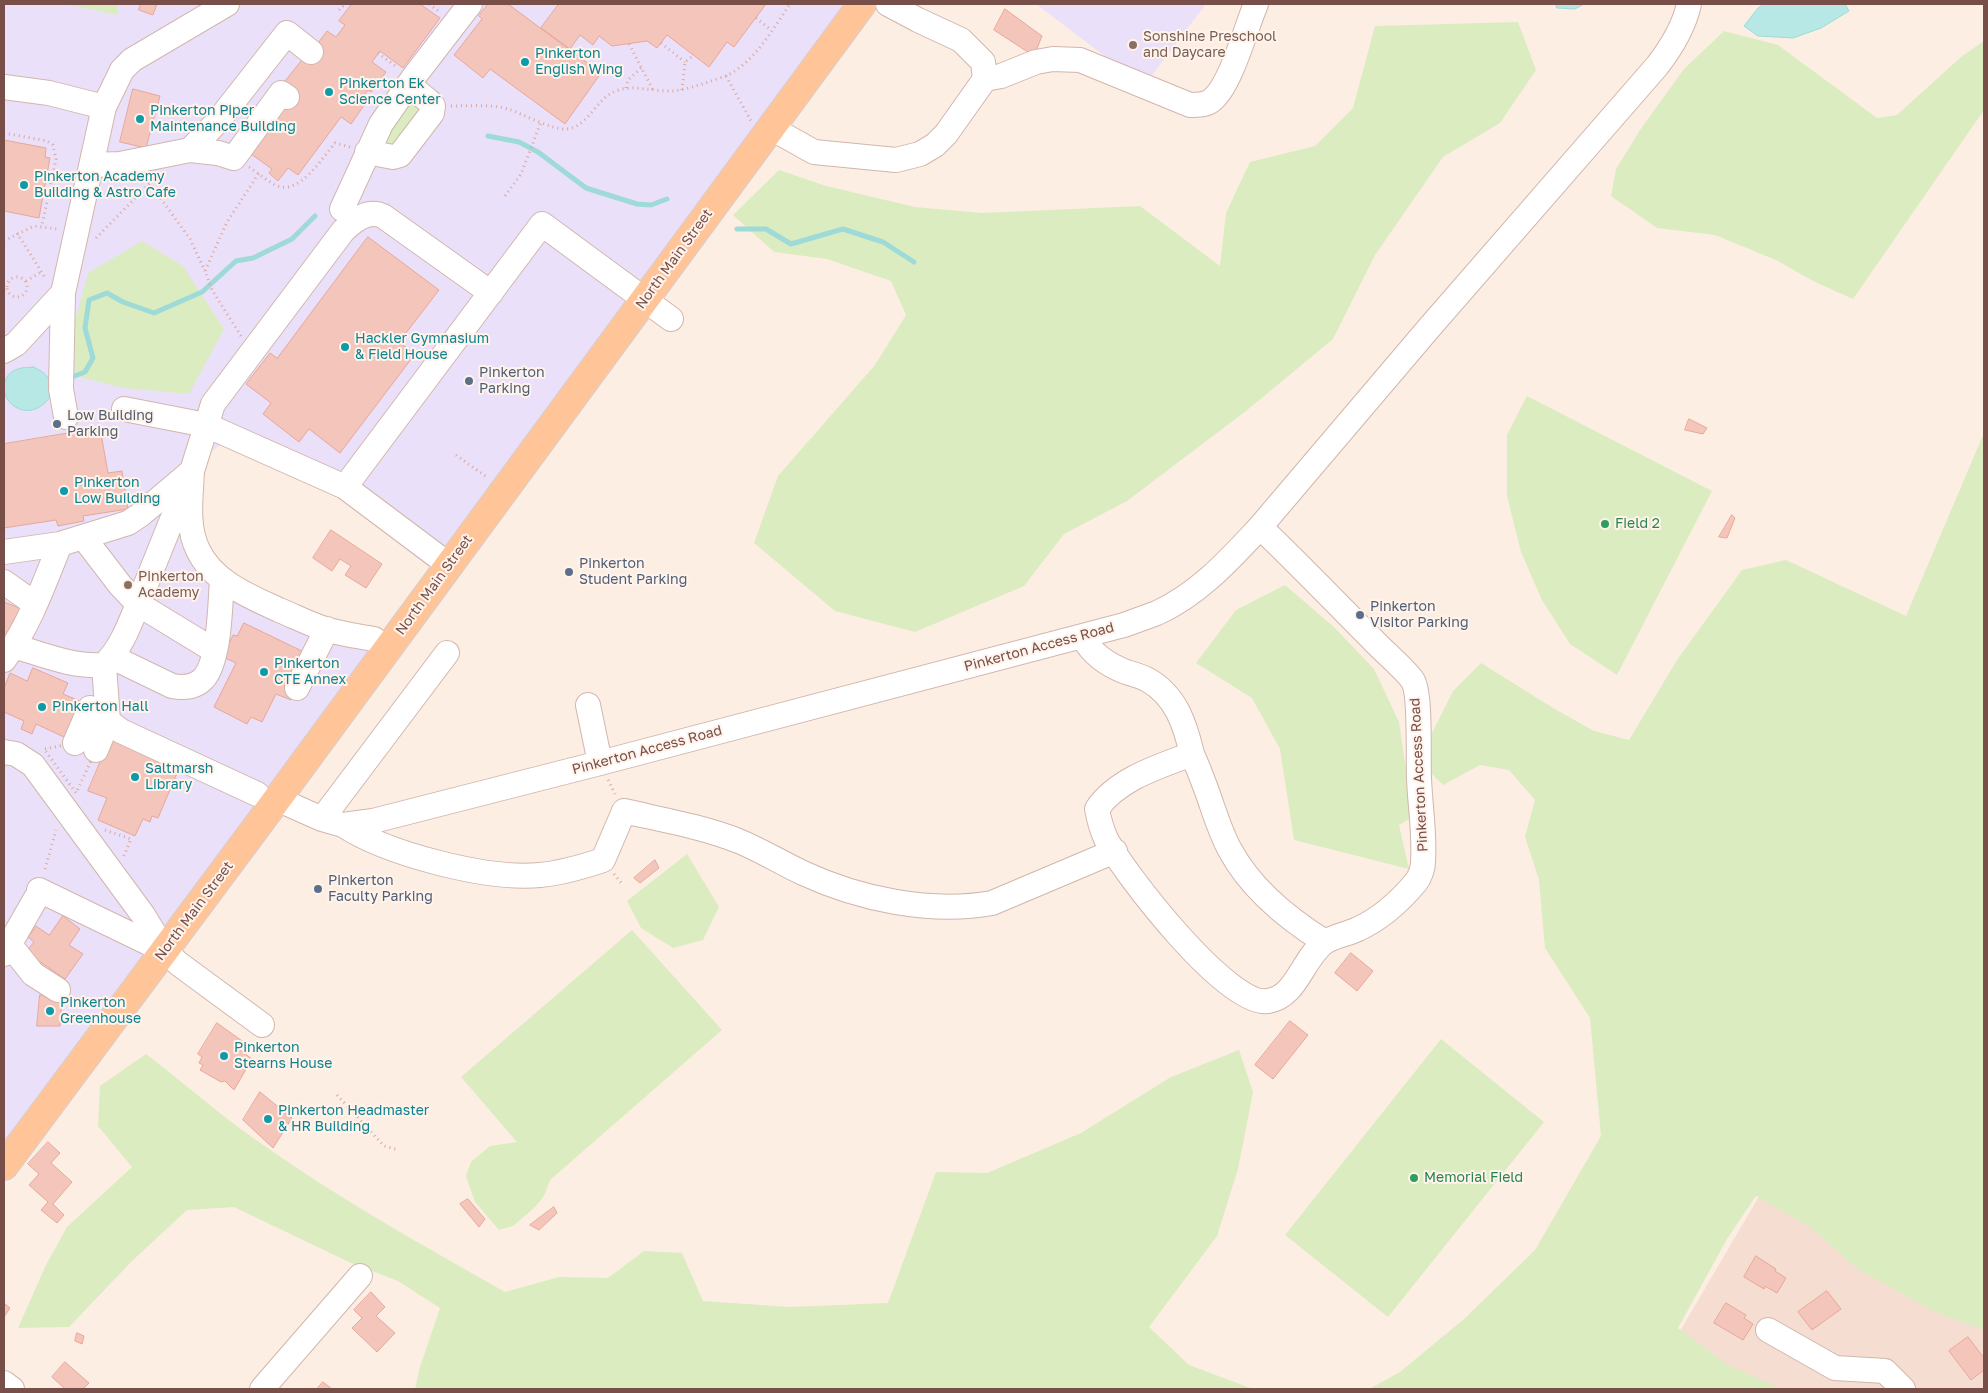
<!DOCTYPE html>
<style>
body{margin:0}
#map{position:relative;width:1988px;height:1393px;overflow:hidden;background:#fdeee3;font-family:"Golos Text",sans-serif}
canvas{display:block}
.frame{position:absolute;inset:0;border:5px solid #774f48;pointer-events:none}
</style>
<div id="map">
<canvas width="1988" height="1393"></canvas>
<div class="frame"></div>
</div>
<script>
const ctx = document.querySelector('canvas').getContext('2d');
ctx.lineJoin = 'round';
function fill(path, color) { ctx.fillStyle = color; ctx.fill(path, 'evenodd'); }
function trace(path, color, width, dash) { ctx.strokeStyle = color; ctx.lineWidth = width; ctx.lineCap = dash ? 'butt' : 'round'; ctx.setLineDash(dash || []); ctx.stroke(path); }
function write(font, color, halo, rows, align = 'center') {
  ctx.font = font + ' "Golos Text",sans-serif'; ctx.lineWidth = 4; ctx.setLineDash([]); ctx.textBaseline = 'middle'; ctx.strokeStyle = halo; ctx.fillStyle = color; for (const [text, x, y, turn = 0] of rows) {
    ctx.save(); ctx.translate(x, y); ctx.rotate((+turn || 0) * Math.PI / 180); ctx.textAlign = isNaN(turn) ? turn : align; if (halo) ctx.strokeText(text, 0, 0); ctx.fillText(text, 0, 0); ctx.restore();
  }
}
fill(new Path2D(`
 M1785,1152L1984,1288V1389H1752L1673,1343Z`), '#f5ded1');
fill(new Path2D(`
 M4,4H862L441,576L339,498L222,444L205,456L201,525L205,541L220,564L241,579L318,616L397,636L4,1166Z
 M1036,4H1206L1144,86Z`), '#ebe0fa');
fill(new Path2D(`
 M65,4H118L117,15Z
 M1518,22L1536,70L1500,123L1443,157L1375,255L1333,339L1246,411L1127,501L1064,534L1024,586L915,632L835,611L754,543L778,476L875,365L906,315L891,281L827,259L774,252L733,215L779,170L826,186L915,207L982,213L1140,206L1220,266L1226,213L1250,162L1315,146L1353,108L1375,26Z
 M1724,31L1778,45L1877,118L1897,115L1961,57L1984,41V110L1853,299L1815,282L1776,260L1715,235L1657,228L1611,196L1616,169L1640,130L1684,69Z
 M410,98L424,106L396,148L387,145V133Z
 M142,241L183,266L224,329L189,394L124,388L75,376L74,325L88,273Z
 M1527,396L1712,491L1617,675L1570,644L1542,600L1521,552L1507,496V435Z
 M1984,433V1330L1935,1312L1859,1270L1810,1227L1756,1196L1727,1239L1678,1328L1728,1365L1782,1389H1369L1400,1372L1464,1319L1535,1250L1601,1136L1590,1018L1545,948L1539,880L1525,837L1535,800L1509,770L1480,765L1443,785L1431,773L1432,733L1453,691L1481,663L1553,708L1594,731L1629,740L1677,660L1742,570L1786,560L1906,616Z
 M1285,585L1335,628L1374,669L1399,722L1413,817L1399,825L1409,869L1294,840L1280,749L1252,698L1196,663L1236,610Z
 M687,854L719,907L703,940L673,948L641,928L627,901Z
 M632,930L722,1030L550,1180L544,1196L535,1207L513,1226L499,1230L475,1202L466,1176L471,1162L490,1146L517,1142L461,1077Z
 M1441,1039L1544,1122L1388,1317L1285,1235Z
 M1239,1050L1253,1092L1238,1169L1217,1236L1149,1327L1189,1365L1253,1389H415L419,1370L440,1308L398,1281L351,1263L234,1207L187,1210L132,1261L69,1327L18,1328L46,1265L67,1227L132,1167L98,1126L100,1086L146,1054C184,1083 220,1115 259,1142C338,1198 422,1245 505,1292L559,1277L608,1278L644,1251L682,1253L703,1301L790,1307L888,1303L936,1172L987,1173L1081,1133L1171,1077Z`), '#dbecc1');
const water = new Path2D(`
 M1556,4H1584L1575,9L1557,8Z
 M1765,4H1845L1849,11L1821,28L1793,38L1758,36L1744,26L1758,8Z
 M33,367C78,385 31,431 8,400C0,389 4,373 18,369C22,367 28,368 33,367Z`);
fill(water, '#b7e8e5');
trace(water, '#9ddad8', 1);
trace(new Path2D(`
 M488,136L519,142L538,152L586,188L637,204L651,205L667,199
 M737,229H766L791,244L843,229L883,242L914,262
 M72,377L85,372L93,358L85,328L89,300L107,293L123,302L154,313L202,292L236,261L253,258L292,239L315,216`), '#9ddad8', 5);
const building = new Path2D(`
 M141,4H157L153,15L139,10Z
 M352,4H420L440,18L403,68L380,51L372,62L386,72L371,92L368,90L360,101L365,104L351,124L341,117L298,175L288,168L278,181L269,173L272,169L251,154L282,85L305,56L307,58L327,31L336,37L345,25L339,21Z
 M488,4H508L601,73L565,124L490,69L483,78L454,55L482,19L479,16Z
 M559,4H766L734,47L727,42L709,67L667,35L657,48L647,41L612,46L599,36L593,45L580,35L570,49L541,28Z
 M1005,9L1042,36L1034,56L994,30Z
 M133,89L160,96L146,148L120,142Z
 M4,140L46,148L45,157L50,158L39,218L4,211Z
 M368,237L439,290L399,342L415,354L340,453L309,429L299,442L263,414L271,403L246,384L270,353L277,358Z
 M1689,419L1707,428L1703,434L1685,430Z
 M100,428L108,473L122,471L128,509L83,516L84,521L58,526L56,520L4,528V444Z
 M1732,515L1735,518L1727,538L1719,537Z
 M331,530L382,564L366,588L345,575L351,566L340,559L332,571L313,558Z
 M4,602L22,609L4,656Z
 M244,623L306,653L298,684L291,700L276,694L262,722L251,717L247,724L214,707L236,663L223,657L233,635L237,636Z
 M33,668L68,683L63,694L82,702L66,738L36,724L32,734L21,729L24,721L4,712V688L10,673L27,681Z
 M112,735L181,764L158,818L152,816L150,822L143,819L135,836L98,820L107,798L88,791Z
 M655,860L659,868L640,883L634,878Z
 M63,916L80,929L69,945L83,954L65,979L26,952L34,942L28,937L36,926L49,935Z
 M1351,953L1373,971L1357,991L1335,973Z
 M40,995L62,997L60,1026H37Z
 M1290,1021L1308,1035L1273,1079L1255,1065Z
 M217,1023L245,1043L240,1050L252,1059L234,1090L225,1081L221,1082L200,1070L203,1065L199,1063L202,1057L198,1054Z
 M260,1092L292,1118L273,1148L243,1120Z
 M48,1142L60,1153L51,1163L72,1182L53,1204L64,1215L57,1223L41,1210L48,1202L29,1185L39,1174L28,1164Z
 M468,1199L485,1219L479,1227L460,1204Z
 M554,1207L557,1213L539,1230L530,1225Z
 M1756,1256L1776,1269L1775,1271L1786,1278L1777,1293L1765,1286L1764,1289L1744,1277Z
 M1827,1291L1841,1309L1812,1330L1798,1312Z
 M371,1292L385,1307L376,1316L395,1333L377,1352L352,1328L362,1318L354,1310Z
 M4,1303L10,1308L4,1317Z
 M1726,1303L1746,1315L1744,1318L1753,1324L1743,1340L1714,1323Z
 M77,1333L84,1336L82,1344L75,1341Z
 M1968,1337L1984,1358V1370L1971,1380L1949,1351Z
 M65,1362L89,1383L83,1389H65L52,1377Z
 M323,1382L332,1389H317Z`);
fill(building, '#f4c5ba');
trace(building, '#e8a799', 1);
const minor = new Path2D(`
 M985,79L1001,76L1036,62L1053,59L1080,60L1190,105C1198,105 1206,105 1212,100C1231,85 1246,27 1256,4
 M4,87L49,93L104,107
 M771,128L814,152L896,160L920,154L935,145L946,134L985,79L983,62L961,40L918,20L888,4
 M190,150L218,121L287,33L311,52
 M367,152L393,157L400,155L432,113L433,106L431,103L409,85
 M92,165L120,164L190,150L218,153L234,158L281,93L287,97
 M342,209L381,124L413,78L470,4
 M4,351L16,344L63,293
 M124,409L206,425L345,487L449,565
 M66,417L61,389L63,293L104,107L122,70L132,60L227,4
 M192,471C191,496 186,526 198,550C213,582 249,596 279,610C294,616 309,624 325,629C341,634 358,636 374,639
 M345,487L542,224L671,319
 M1260,527L1429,328L1657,66C1671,48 1684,27 1689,4
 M84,538L120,585L138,604L186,485
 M4,552L60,544
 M4,582L35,604
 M1082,636C1092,654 1106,664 1126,672C1133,674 1141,676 1148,680C1176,696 1185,724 1192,754
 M14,646C44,655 72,667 104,665L108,721L96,750
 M112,657L172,686C183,688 195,688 204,678C220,659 220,605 222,580
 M4,660C29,626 44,584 60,544L128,523L140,515L192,471L213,404L343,231C354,220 368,209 383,216L491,293
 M104,665C121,648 129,626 138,604L215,651
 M297,688L327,629
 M588,705L600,763
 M75,743L90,708L121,731L257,794
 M4,752L16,754L33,765L143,915L165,951L39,890
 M277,799L322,819L343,825L373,821L600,763L1124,625C1135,621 1146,617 1157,613C1199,594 1230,559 1260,527C1299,564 1335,602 1373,640C1382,650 1407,671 1413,681C1421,695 1418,759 1419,778C1420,806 1425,833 1423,862C1423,868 1420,877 1416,882C1401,900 1380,919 1358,929C1348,934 1334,936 1325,942C1303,957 1297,997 1268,1001C1228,1008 1124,873 1106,839C1102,830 1099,820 1097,809C1117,779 1160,766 1192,754C1197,765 1201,775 1205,786C1213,807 1219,830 1230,850C1251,889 1288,919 1325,942
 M322,819L447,653
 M343,825C387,854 487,880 540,875C562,873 582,867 603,860L624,811C663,820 704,827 741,842C762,851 782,863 803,873C859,899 930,914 992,903L1115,851
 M10,945L33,974L58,990
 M165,951L179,964L262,1025
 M4,954L36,898
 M1768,1330L1835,1368L1885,1371L1903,1389
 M4,1383L12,1389
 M262,1389L360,1276`);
const major = new Path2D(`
 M4,1166L275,802L862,4`);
trace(minor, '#d1b6ac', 26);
trace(major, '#d9cecc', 30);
trace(new Path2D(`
 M429,4L440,12
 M339,10L345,4
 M756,18L771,30
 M661,43L685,62
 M629,44L653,90
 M378,53L398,68
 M726,76L751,121
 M626,88L628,80L641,68
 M682,90L685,62L694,55
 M451,106C470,106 490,104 508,109C523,114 552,130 566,129C588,128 596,98 616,91C633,84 654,92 673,91C684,90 695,86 706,83C713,80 721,78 728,75C755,61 773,29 790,4
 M4,133L47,141L53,145L56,159L42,225
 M249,167C258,173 266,180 275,185C299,197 322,158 335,143L350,147
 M149,182L190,239L205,271
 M505,196L521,174L541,122
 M17,233L46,279
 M96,238L155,178
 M4,241L34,226L57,229
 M7 287a10 10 0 1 1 20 0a10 10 0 1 1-20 0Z
 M26,281L41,272
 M241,336L212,290L205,271L227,222L259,173
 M456,455L488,478
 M75,743L96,750L76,793L44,749Z
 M608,780L615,794
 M105,830L131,839L124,856
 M45,869L56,830
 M614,874L623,885
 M337,1095L384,1146L399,1150`), '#d9a89d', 3, [1, 4]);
trace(minor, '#fff', 24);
trace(major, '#ffc599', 28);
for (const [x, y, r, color] of [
 [1133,45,5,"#8d6e63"],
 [525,62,5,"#0f9aa8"],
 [329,92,5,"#0f9aa8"],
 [140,119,5,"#0f9aa8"],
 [24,185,5,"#0f9aa8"],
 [345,347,5,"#0f9aa8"],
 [469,381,5,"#5c6f8a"],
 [57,424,5,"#5c6f8a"],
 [64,491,5,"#0f9aa8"],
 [1605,524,5,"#2e9e5b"],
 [569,572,5,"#5c6f8a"],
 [128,585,5,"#8d6e63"],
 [1360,615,5,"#5c6f8a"],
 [264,672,5,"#0f9aa8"],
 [42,707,5,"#0f9aa8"],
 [135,777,5,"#0f9aa8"],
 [318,889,5,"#5c6f8a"],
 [50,1011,5,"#0f9aa8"],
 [224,1056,5,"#0f9aa8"],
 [268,1119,5,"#0f9aa8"],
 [1414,1178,5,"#2e9e5b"]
]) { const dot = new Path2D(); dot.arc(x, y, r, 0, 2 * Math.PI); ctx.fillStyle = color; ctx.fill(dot); trace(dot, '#fff3eb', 2); }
write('14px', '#785e54', '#fff3eb', [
 ["Sonshine Preschool",1143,37],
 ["and Daycare",1143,53],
 ["Pinkerton",138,577],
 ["Academy",138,593]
], 'left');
write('14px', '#0d838f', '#fff3eb', [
 ["Pinkerton",535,54],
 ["English Wing",535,70],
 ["Pinkerton Ek",339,84],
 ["Science Center",339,100],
 ["Pinkerton Piper",150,111],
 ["Maintenance Building",150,127],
 ["Pinkerton Academy",34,177],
 ["Building & Astro Cafe",34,193],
 ["Hackler Gymnasium",355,339],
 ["& Field House",355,355],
 ["Pinkerton",74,483],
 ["Low Building",74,499],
 ["Pinkerton",274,664],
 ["CTE Annex",274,680],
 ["Pinkerton Hall",52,707],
 ["Saltmarsh",145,769],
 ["Library",145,785],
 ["Pinkerton",60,1003],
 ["Greenhouse",60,1019],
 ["Pinkerton",234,1048],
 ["Stearns House",234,1064],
 ["Pinkerton Headmaster",278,1111],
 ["& HR Building",278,1127]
], 'left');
write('14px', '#774f48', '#fff3eb', [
 ["North Main Street",674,259,-54],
 ["North Main Street",434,585,-54],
 ["Pinkerton Access Road",1039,647,-15],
 ["Pinkerton Access Road",647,750,-15],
 ["Pinkerton Access Road",1419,775,-93],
 ["North Main Street",194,911,-53]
]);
write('14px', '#4e5e75', '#fff3eb', [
 ["Pinkerton",479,373],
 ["Parking",479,389],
 ["Low Building",67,416],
 ["Parking",67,432],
 ["Pinkerton",579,564],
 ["Student Parking",579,580],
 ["Pinkerton",1370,607],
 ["Visitor Parking",1370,623],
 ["Pinkerton",328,881],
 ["Faculty Parking",328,897]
], 'left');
write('14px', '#27864d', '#fff3eb', [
 ["Field 2",1615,524],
 ["Memorial Field",1424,1178]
], 'left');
</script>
